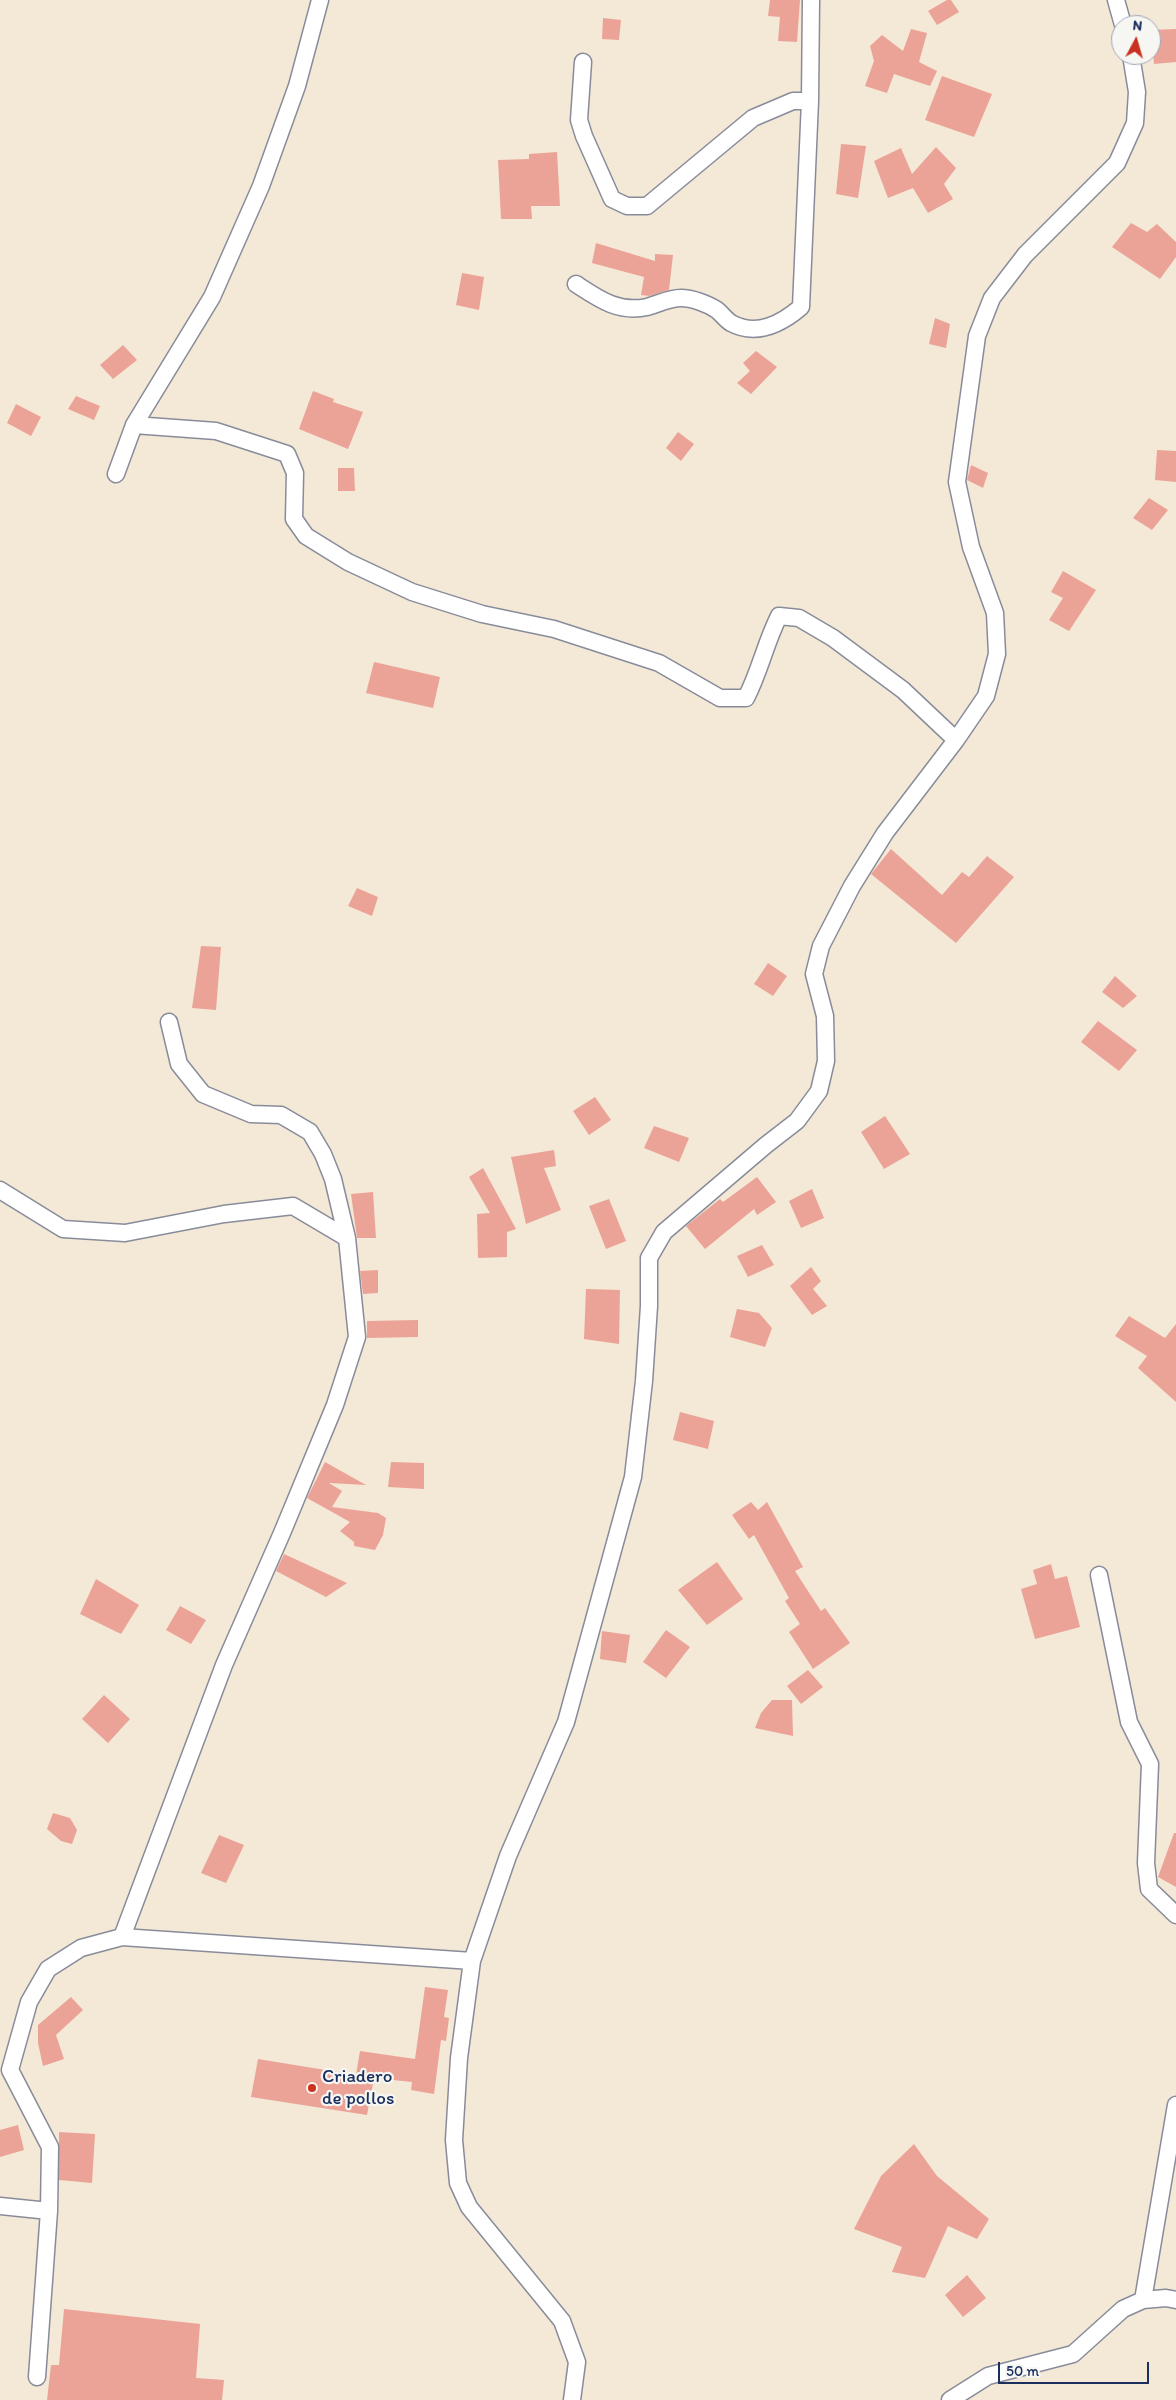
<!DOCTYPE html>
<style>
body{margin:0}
#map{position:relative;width:1176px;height:2400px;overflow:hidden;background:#f4e8d7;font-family:Itim,sans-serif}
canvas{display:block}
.north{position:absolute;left:1111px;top:15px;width:50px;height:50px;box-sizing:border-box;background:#f6f6f2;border:1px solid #9ea6b7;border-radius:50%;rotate:6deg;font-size:14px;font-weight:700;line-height:20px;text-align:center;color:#1b2f5e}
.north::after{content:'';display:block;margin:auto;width:18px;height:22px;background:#c8321e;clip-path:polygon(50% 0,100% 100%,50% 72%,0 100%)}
.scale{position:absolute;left:998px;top:2362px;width:151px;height:22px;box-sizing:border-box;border:2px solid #1b2f5e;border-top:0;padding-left:6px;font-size:15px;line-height:18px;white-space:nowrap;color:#1b2f5e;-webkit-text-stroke:4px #f6f6f2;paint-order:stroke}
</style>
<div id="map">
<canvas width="1176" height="2400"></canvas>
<div class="north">N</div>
<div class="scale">50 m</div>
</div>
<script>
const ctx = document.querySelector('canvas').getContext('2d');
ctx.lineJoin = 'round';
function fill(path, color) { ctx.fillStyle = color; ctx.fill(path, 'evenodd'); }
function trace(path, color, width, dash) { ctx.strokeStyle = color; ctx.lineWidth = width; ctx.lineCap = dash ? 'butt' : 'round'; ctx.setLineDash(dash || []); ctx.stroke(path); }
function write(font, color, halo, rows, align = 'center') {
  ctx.font = font + ' Itim,sans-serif'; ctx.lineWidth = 4.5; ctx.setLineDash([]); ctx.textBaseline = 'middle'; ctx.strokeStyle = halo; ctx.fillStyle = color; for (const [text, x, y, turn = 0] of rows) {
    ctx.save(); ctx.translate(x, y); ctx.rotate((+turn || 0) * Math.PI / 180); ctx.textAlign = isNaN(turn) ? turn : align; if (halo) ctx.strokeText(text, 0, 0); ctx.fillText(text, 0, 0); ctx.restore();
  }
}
fill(new Path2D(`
 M770,0H800L797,42L778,41L780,17L768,16Z
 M947,0H951L959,12L937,25L928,11Z
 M603,18L621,20L619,40L602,39Z
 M911,29L927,33L919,62L937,71L930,86L894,74L887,93L865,86L874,61L870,46L882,35L903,51Z
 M1176,29V62L1154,64L1151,30Z
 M942,76L992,94L974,137L925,120Z
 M841,144L866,146L858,198L836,194Z
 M936,147L956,168L944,184L953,199L928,213L913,188L888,198L874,161L901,148L912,174Z
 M557,152L560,206H531L532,219H501L498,160L529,159V154Z
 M1131,223L1147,232L1157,224L1176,242V257L1160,279L1112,247Z
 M596,243L655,261V254L673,255L669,290L649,296L641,295L644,277L592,263Z
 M462,273L484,277L479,310L456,305Z
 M935,318L950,324L946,348L929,344Z
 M123,345L137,360L113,379L100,365Z
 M756,351L777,367L751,394L737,383L750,371L743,363Z
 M313,391L334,399L333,402L363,412L348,449L299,429Z
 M76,396L100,406L94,420L68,409Z
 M16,404L41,417L31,436L7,423Z
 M678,432L694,444L681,461L666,448Z
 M1157,450L1176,451V482L1155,480Z
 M971,465L988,473L983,488L967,480Z
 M338,468H354L355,491H338Z
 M1149,498L1168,510L1152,530L1133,518Z
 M1063,571L1096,590L1069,631L1049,620L1063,598L1051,592Z
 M374,662L440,677L433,708L366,693Z
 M891,849L942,895L962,872L969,877L987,856L1014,877L956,943L871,874Z
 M357,888L378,897L372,916L348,906Z
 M201,946L221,947L216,1010L192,1008Z
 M768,963L787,976L773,996L754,984Z
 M1115,976L1137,996L1123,1008L1102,992Z
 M1098,1021L1137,1050L1119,1071L1081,1042Z
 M595,1097L611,1120L589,1135L573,1111Z
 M885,1116L910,1154L884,1169L861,1132Z
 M654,1126L689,1138L679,1162L644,1148Z
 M554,1150L556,1166L544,1168L561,1210L526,1224L511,1157Z
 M483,1168L516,1229L507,1232V1257L478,1258L477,1214L490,1213L469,1177Z
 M757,1177L776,1202L757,1215L754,1209L705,1249L686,1226L720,1199L723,1202Z
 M812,1189L824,1218L801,1228L789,1201Z
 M373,1192L376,1238H357L351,1194Z
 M609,1199L626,1241L606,1249L589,1206Z
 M762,1245L774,1265L748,1277L737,1256Z
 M811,1267L821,1281L813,1289L827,1306L812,1315L790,1286Z
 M378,1270V1293L363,1294L360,1271Z
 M586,1289L620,1290L619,1344L584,1339Z
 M737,1309L759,1313L772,1328L765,1347L730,1337Z
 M1129,1316L1165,1338L1176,1324V1402L1138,1368L1147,1356L1115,1336Z
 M418,1320V1337L367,1338V1321Z
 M680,1412L714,1421L708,1449L673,1440Z
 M325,1462L366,1485L329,1483L342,1491L332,1507L378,1513L386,1518L383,1535L375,1550L354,1546V1542L340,1531L350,1522L307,1498Z
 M391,1462L424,1463V1489L388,1487Z
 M751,1502L758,1510L767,1502L803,1567L795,1571L821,1611L825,1608L850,1643L813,1669L789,1632L800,1624L785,1601L789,1598L754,1535L749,1539L732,1515Z
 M284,1554L347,1583L326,1597L276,1571Z
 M717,1562L743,1599L707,1625L678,1590Z
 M1051,1564L1055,1579L1067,1576L1080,1627L1035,1639L1021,1589L1037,1584L1033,1570Z
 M96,1579L139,1605L121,1634L80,1614Z
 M180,1606L206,1620L191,1644L166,1630Z
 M666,1630L690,1647L666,1678L643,1662Z
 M602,1631L630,1635L626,1663L600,1659Z
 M808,1670L823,1687L801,1704L787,1686Z
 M104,1695L130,1719L108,1743L82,1719Z
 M772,1700H792L793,1736L755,1728L761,1713Z
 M53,1813L70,1818L77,1830L72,1844L61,1841L47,1829Z
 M1174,1833H1176V1887L1158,1877Z
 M219,1835L244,1845L226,1883L201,1873Z
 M425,1987L448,1990L444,2017L449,2018L446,2041L441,2040L434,2094L411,2090L412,2082L374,2078L367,2115L251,2097L258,2059L356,2075L360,2051L415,2059Z
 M71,1997L83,2010L56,2035L64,2059L43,2066L38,2043V2025Z
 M18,2125L24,2150L0,2157V2130Z
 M59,2132L95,2134L92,2183L59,2180Z
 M914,2144L937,2176L989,2219L977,2239L948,2226L925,2278L892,2272L902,2247L854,2229L881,2176Z
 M967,2275L986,2298L963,2317L945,2295Z
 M64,2309L200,2324L196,2378L224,2380L222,2400H47L51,2365H59Z`), '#eca397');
const street = new Path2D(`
 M1116,0L1123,25
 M583,62L579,120L584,136L612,199L627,206H647L753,118L793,101H810
 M576,284C599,299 618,313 647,307C658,304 669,298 681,298C692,298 708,304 717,310C722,314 726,320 731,323C757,337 781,324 801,307L810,101L811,0
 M134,425L216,431L287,454L295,473L294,519L306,536L348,562L412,592L482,614L554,629L659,663L720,698H746C760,671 765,644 779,616L799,618L833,638L903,690L956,740
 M116,474L134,425L212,297L261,186L297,86L320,0
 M0,1190L63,1229L125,1233L224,1214L293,1206L347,1238
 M1099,1575L1129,1722L1150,1764L1146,1863L1149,1889L1176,1915
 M122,1937L224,1665L282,1533L335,1405L357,1337L347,1238L333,1179L323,1154L310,1132L281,1115L251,1114L203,1094L179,1064L169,1022
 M0,2206L49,2211
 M1143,2300L1176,2105
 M37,2377L49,2211L50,2147L10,2070L29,2002L48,1969L81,1948L122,1937L472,1961
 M572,2400L577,2362L562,2321L469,2207L458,2183L454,2140L459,2058L472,1961L508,1856L566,1722L633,1477L644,1381L649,1306V1258L664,1232L766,1145L797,1121L819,1091L826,1061L825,1016L814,974L821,946L852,886L885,833L956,740L986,696L997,654L995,613L971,547L957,482L977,336L992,298L1025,255L1117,163L1135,123L1137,92L1131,55
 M950,2400L988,2376L1073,2354L1123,2309L1143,2300L1166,2298L1176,2300`);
trace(street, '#888c9a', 19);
trace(street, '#fff', 16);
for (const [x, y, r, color] of [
 [312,2088,5,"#c8321e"]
]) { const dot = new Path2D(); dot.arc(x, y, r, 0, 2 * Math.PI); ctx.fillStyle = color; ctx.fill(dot); trace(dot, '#f6f6f2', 2); }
write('19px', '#1b2f5e', '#f6f6f2', [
 ["Criadero",322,2077],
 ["de pollos",322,2099]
], 'left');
</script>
